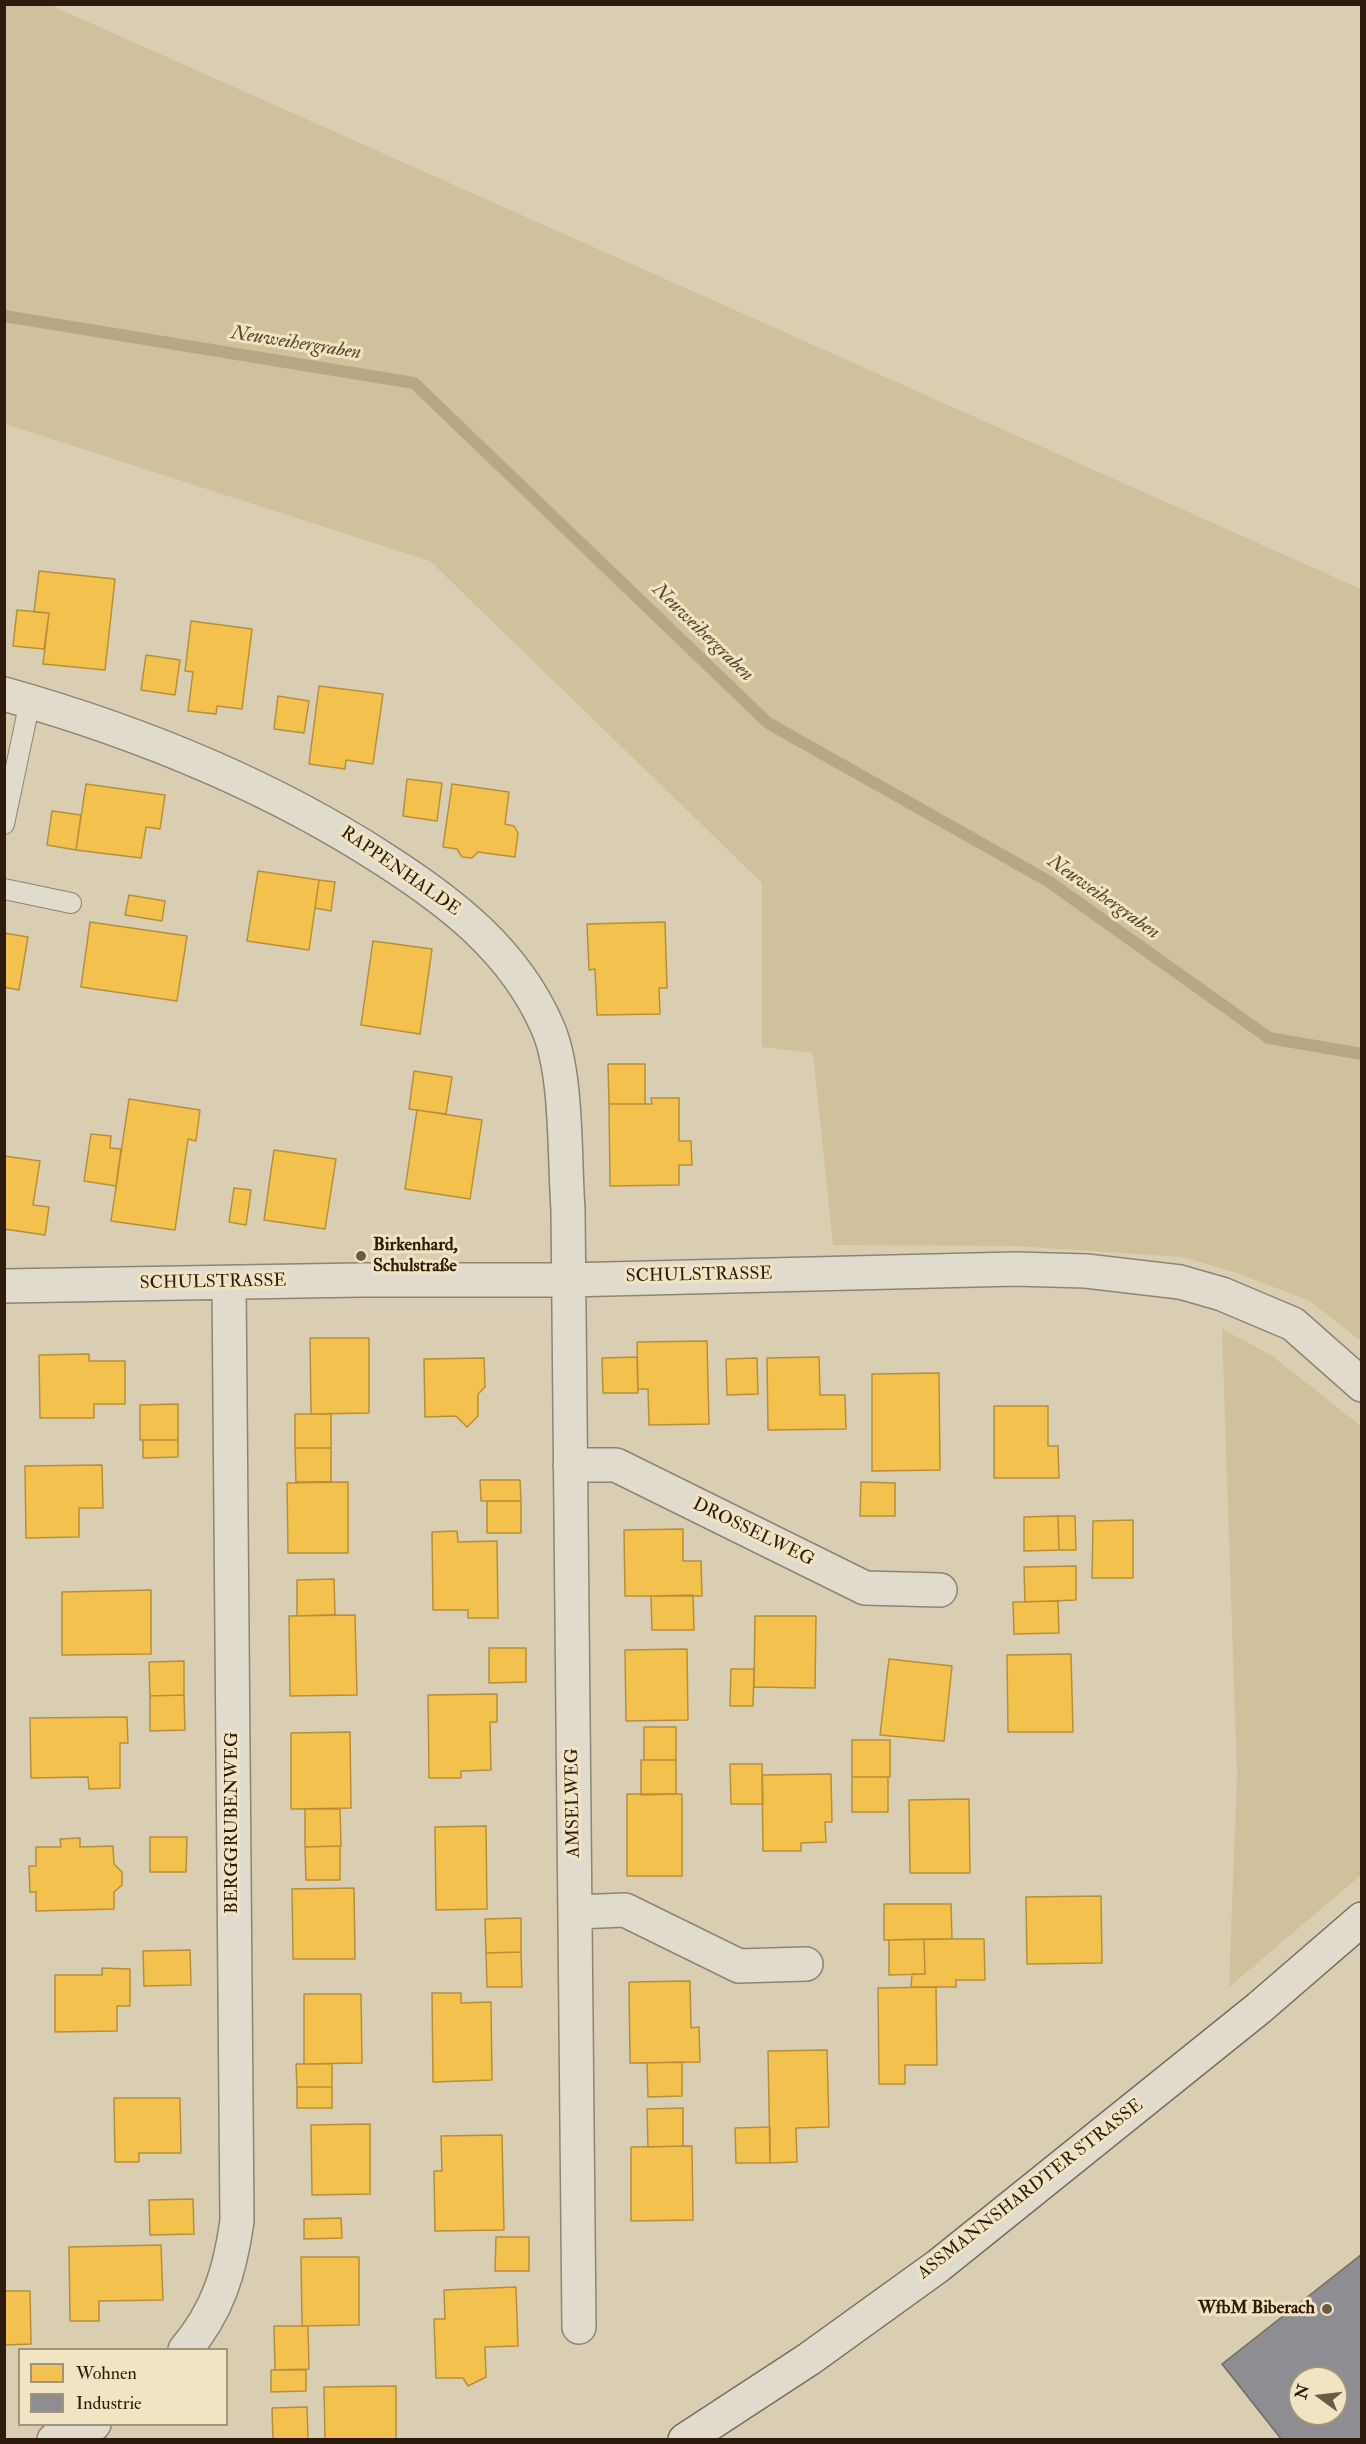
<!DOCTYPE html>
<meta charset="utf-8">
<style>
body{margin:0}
#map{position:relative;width:1366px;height:2444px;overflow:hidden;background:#d9ceb2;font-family:"IM FELL Double Pica",serif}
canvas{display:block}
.frame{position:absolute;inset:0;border:6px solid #2e1b0d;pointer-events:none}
.legend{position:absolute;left:18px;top:2348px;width:210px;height:78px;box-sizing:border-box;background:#f0e4c3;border:2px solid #a2947a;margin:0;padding:8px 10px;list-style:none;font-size:18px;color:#2e1b0d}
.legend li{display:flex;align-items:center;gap:12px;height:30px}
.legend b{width:30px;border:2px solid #a2947a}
.north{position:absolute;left:1288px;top:2366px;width:60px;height:60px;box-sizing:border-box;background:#f0e4c3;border:2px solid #a2947a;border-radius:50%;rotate:285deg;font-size:16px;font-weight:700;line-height:24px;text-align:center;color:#2e1b0d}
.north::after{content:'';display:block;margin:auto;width:21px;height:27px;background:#6a5a47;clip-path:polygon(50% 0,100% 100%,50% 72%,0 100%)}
</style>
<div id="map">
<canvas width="1366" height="2444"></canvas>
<div class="frame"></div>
<ul class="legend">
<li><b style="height:16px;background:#f2c14e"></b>Wohnen</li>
<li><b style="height:16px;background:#8d8d92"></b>Industrie</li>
</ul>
<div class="north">N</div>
</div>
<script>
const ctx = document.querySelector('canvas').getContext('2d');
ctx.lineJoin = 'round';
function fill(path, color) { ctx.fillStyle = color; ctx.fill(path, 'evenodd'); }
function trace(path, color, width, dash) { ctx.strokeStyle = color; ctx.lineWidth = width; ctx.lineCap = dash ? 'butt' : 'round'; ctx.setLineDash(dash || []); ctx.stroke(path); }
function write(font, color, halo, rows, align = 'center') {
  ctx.font = font + ' "IM FELL Double Pica",serif'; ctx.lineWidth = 6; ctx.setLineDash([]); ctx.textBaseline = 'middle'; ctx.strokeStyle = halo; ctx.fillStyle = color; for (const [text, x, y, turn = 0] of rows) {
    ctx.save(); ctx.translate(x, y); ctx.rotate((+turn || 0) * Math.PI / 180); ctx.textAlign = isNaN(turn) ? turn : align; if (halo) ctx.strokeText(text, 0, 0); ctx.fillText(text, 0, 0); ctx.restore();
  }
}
fill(new Path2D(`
 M5,4L50,5L1361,589V1341L1308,1300L1234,1272L1183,1257L1016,1246L833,1245L813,1053L762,1047V883L430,561L5,424Z
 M1222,1329L1271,1355L1362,1427L1361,1875L1229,1987L1237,1775Z`), '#d0c09c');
const homes = new Path2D(`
 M39,571L115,579L105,670L43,664L49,613L34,612Z
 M17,610L49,613L44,649L13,646Z
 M191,621L252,629L242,709L217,706L216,714L188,711L193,672L185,671Z
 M146,655L180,660L175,695L141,690Z
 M319,686L383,694L373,764L346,760L345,769L309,764Z
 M278,696L309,701L304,733L274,729Z
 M407,779L442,783L437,821L403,816Z
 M86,784L165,795L160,829L146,827L141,858L76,850Z
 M452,784L509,792L505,824L514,826L518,833L515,857L478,852L472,858L462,857L457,849L443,847Z
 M52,811L81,815L76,850L47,845Z
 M258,871L319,880L309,950L247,941Z
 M319,880L335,882L331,911L315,908Z
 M129,895L165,901L162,921L125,915Z
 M90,922L187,936L177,1001L81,987Z
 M665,922L667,988H659L660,1014L597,1015L595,969L589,970L587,924Z
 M4,933L28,937L19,990L4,987Z
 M373,941L432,949L420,1034L361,1025Z
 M608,1064H645V1104H609Z
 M414,1071L452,1077L446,1114L409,1109Z
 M651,1098H679V1141H691L692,1165H679V1185L610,1186L609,1104H652Z
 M129,1099L200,1110L196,1141L188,1139L175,1230L111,1221Z
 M417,1110L482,1120L470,1199L405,1189Z
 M91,1134L111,1136L110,1148L121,1149L116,1186L84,1181Z
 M274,1150L336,1159L325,1229L264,1220Z
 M4,1156L40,1161L33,1205L49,1207L45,1235L4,1229Z
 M234,1188L251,1190L246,1225L229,1222Z
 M310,1338H369V1413L311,1414Z
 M707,1341L709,1424L649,1425L648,1389H638L637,1342Z
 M89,1354V1361H125V1404H94V1418H40L39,1355Z
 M637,1357L638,1393H603L602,1358Z
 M819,1357L820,1395H845L846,1429L768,1430L767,1358Z
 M484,1358L485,1387L478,1394V1416L467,1427L456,1416L425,1417L424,1359Z
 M757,1358L758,1394L727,1395L726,1359Z
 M939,1373L940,1470L872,1471V1374Z
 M178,1404V1440H140V1405Z
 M994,1406H1048V1446H1058L1059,1478H994Z
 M295,1414H331V1448H295Z
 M143,1440H178V1457L143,1458Z
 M295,1448H331V1482H296Z
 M102,1465L103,1508H79V1537L26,1538L25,1466Z
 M480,1480H520L521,1501H481Z
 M348,1482V1553H288L287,1483Z
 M861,1482L895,1483V1516H860Z
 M487,1501H521V1533H487Z
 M1058,1516H1075L1076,1550H1059Z
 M1058,1516L1059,1550L1024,1551V1517Z
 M1133,1520V1578H1092L1093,1521Z
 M683,1529V1561H701L702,1596H625L624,1530Z
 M457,1531L458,1542L497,1541L498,1618H468V1610H433L432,1532Z
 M1076,1566V1600L1025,1602L1024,1567Z
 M334,1579L335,1615L297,1616V1580Z
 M151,1590V1654L62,1655V1592Z
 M693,1595L694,1630H652L651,1596Z
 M1058,1601L1059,1633L1014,1634L1013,1602Z
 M355,1615L357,1695L290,1696L289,1616Z
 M755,1616H816L815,1688L754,1687Z
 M489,1648H526V1682L489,1683Z
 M687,1649L688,1720L626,1721L625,1650Z
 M1071,1654L1073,1732H1008L1007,1655Z
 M889,1659L952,1666L944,1741L880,1735Z
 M184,1661V1695L150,1696L149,1662Z
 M731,1669H754L753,1706H730Z
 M497,1694V1722H490L491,1770L461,1771V1778H429L428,1695Z
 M184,1695L185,1730L150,1731V1696Z
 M127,1717L128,1743H120V1788L89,1789L88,1777L31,1778L30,1718Z
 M644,1727H676V1760H644Z
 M350,1732L351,1808L291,1809V1733Z
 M852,1740H890V1777H852Z
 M641,1760H676V1794L641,1795Z
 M730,1764H762L763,1804H731Z
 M831,1774L832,1822H825L826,1842L801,1843V1851H763L762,1775Z
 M852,1777H888V1812H852Z
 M627,1794H682V1876H627Z
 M969,1799L970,1873H910L909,1800Z
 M305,1809H340L341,1846L305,1847Z
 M486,1826L487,1909L436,1910L435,1827Z
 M150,1837H187L186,1872H150Z
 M80,1838V1847L113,1846L114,1864L122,1872V1885L114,1892V1909L36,1911V1892H30L29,1866H36V1847H61L60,1839Z
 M340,1846V1880H306L305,1847Z
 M354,1888L355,1959H293L292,1889Z
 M1101,1896L1102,1963L1027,1964L1026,1897Z
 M884,1904H951L952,1939L884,1940Z
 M521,1918V1952L486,1953L485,1919Z
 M924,1939L925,1974L889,1975V1940Z
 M924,1939H984L985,1980H956V1987H911L912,1974H925Z
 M190,1950L191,1985L144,1986L143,1951Z
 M521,1952L522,1987H487L486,1953Z
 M102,1968L130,1969V2006H117V2031L55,2032V1975H102Z
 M690,1981L691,2028L699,2027L700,2062L630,2063L629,1982Z
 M936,1987L937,2065H905V2084H879L878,1988Z
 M432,1993H461V2003L491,2002L492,2080L433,2082Z
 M304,1994H361L362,2063L304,2064Z
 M827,2050L829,2127L796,2128L797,2162L770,2163L768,2051Z
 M682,2062V2096L648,2097L647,2063Z
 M296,2064H332V2087H297Z
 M297,2087H332V2108H297Z
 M114,2098H180L181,2153H139V2162H115Z
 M683,2108V2146L648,2147L647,2109Z
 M370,2124V2194L312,2195L311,2125Z
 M770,2127V2163H736L735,2128Z
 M502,2135L504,2230L435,2231L434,2171H442L441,2136Z
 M692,2146L693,2220L631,2221V2147Z
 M193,2199L194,2234L150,2235L149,2200Z
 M341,2218L342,2238L304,2239V2219Z
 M496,2237H529V2271H495Z
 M161,2245L163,2300L99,2301V2321H70L69,2247Z
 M301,2257H359V2325L302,2326Z
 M516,2287L518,2346L485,2347L486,2377L468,2386L463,2378H436L434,2319H445L444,2290Z
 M4,2291H30L31,2344L4,2345Z
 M274,2326H308L309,2369L275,2370Z
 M271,2370H306V2391L271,2392Z
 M396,2386V2440H325L324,2387Z
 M307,2407L308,2440H273L272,2408Z`);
fill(homes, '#f2c14e');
trace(homes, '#b78f3a', 1.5);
const industry = new Path2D(`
 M1362,2254V2440H1282L1222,2364ZM1300,2378H1336V2414H1300Z`);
fill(industry, '#8d8d92');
trace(industry, '#706b6a', 1.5);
trace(new Path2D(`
 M4,316L414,383L768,723L1048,881L1269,1038L1362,1054`), '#b7a784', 12);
const service = new Path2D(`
 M4,824L30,701
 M4,889L71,903`);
const minor = new Path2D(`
 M4,694C139,732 268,784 385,860C452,903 514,951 547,1026C568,1072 564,1157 568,1209L579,2327
 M4,1286L360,1280H567L1015,1269L1086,1271L1180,1282L1222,1294L1293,1324L1362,1385
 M570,1465H616L865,1588L940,1590
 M575,1912L625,1910L739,1966L806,1964
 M185,2350C218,2311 230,2271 237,2221L229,1283
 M54,2440L94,2424`);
const secondary = new Path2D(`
 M685,2440L809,2359L938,2266L1259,2008L1362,1919`);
trace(service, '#8d8473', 22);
trace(minor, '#8d8473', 36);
trace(secondary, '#756d5d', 36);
trace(service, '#e0dbcd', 20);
trace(minor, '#e0dbcd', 33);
trace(secondary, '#e0dbcd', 33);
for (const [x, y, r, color] of [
 [361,1256,6,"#6a5a47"],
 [1327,2309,6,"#6a5a47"]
]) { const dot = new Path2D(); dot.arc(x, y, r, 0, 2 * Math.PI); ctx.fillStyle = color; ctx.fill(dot); trace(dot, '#f0e4c3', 2); }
write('18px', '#2e1b0d', '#f0e4c3', [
 ["RAPPENHALDE",400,872,35],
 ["SCHULSTRASSE",699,1276,-1],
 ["SCHULSTRASSE",213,1283,-1],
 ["DROSSELWEG",753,1533,26],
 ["AMSELWEG",574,1803,-91],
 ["BERGGRUBENWEG",233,1823,-90],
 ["ASSMANNSHARDTER STRASSE",1031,2190,-38]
]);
write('bold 18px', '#2e1b0d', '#f0e4c3', [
 ["Birkenhard,",373,1246],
 ["Schulstraße",373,1267],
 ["WfbM Biberach",1315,2309,"right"]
], 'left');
write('italic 20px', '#594630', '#f0e4c3', [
 ["Neuweihergraben",296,344,9],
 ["Neuweihergraben",702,633,44],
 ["Neuweihergraben",1103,898,35]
]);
</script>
